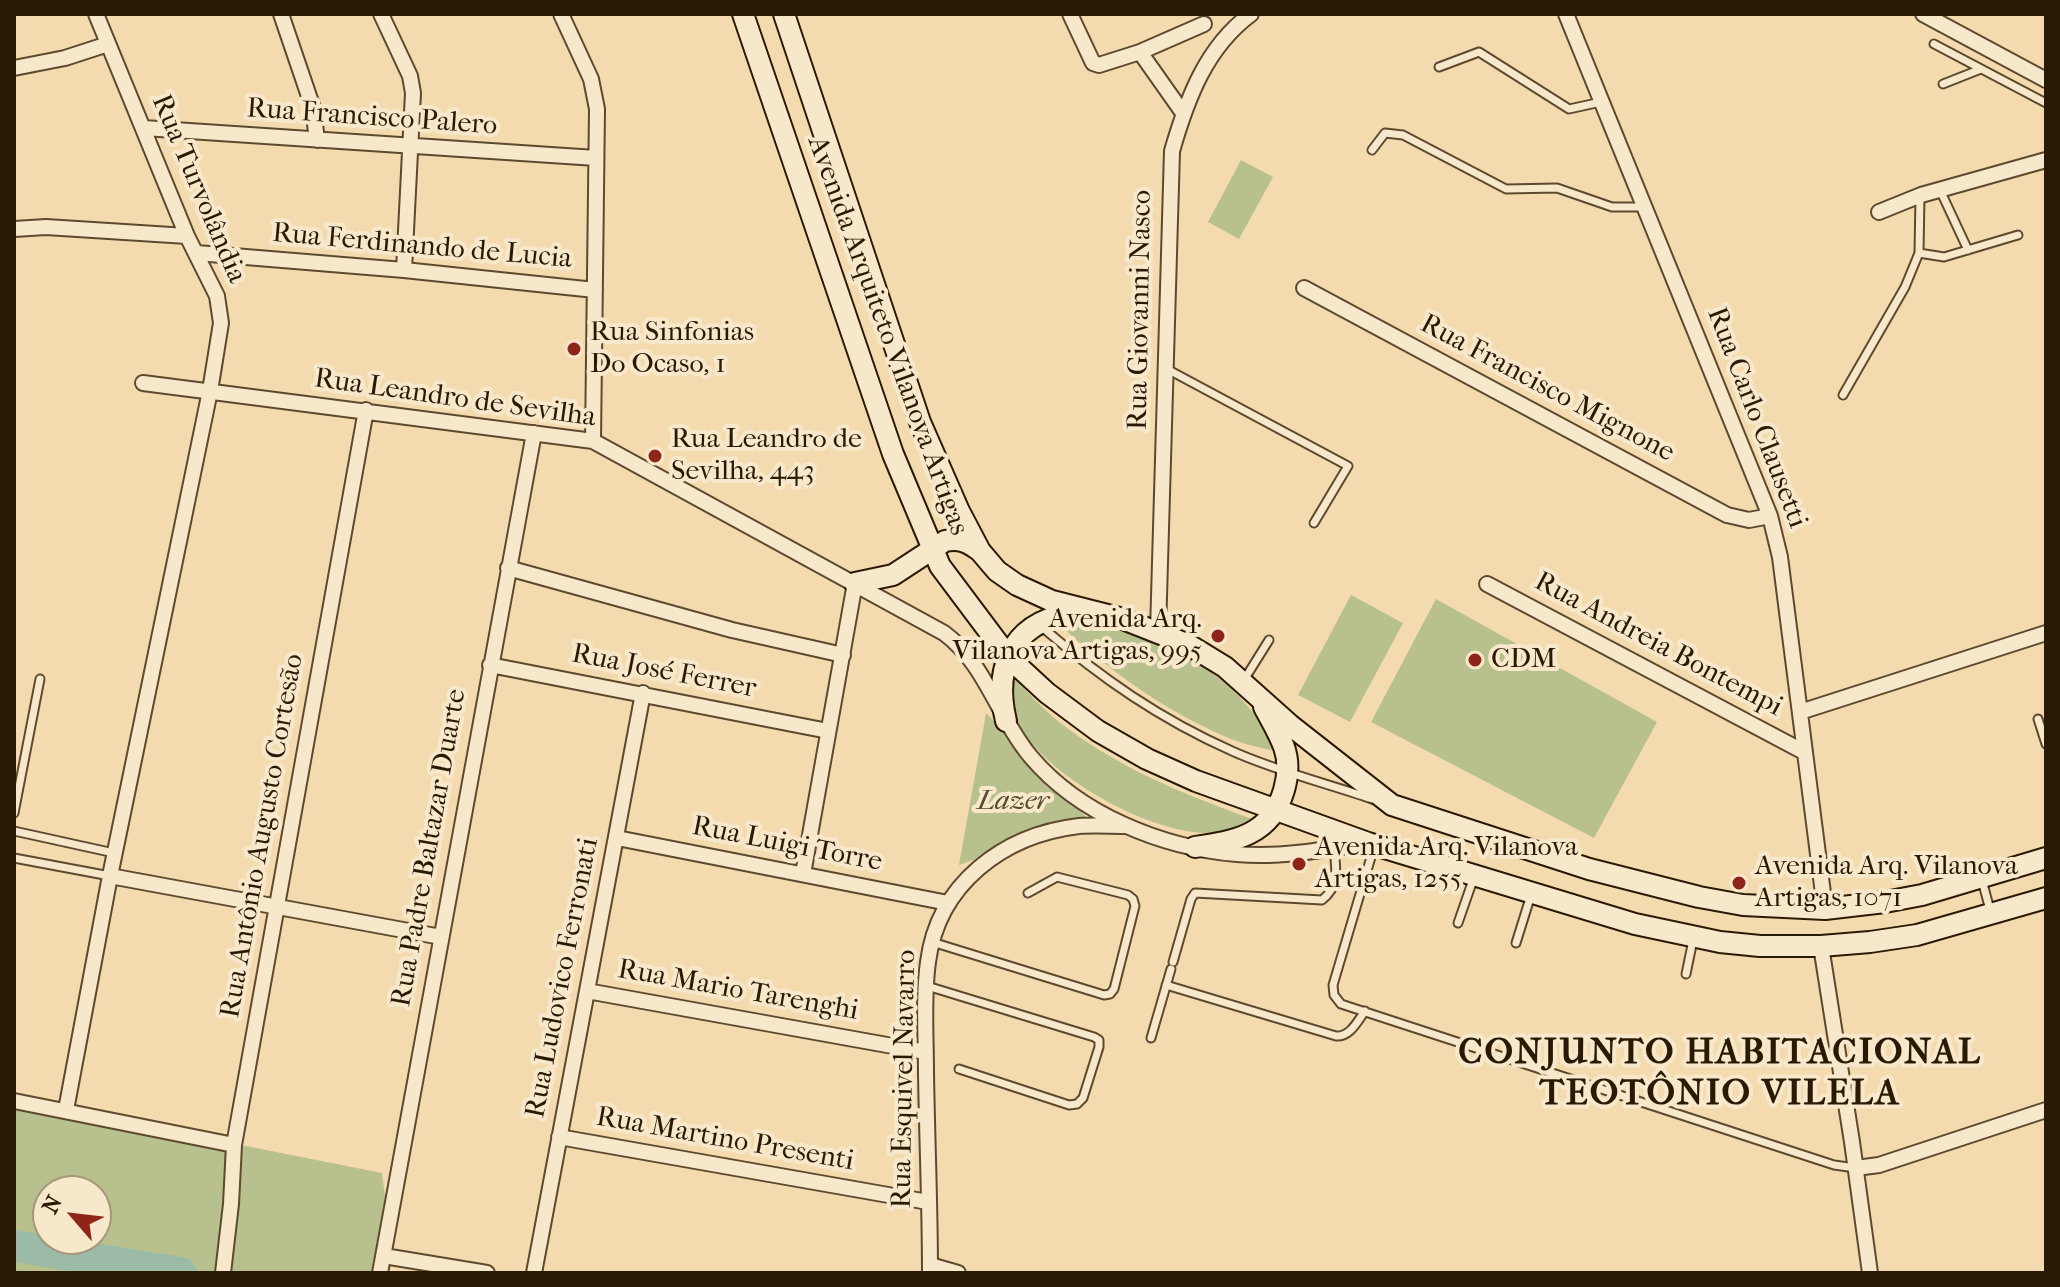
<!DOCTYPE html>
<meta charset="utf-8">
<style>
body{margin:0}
#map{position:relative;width:2060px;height:1287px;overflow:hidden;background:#f4dbaf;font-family:"IM FELL French Canon",serif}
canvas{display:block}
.frame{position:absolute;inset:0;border:16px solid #2b1a03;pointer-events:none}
.north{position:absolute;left:32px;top:1175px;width:80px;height:80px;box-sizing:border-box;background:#f8e8cb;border:2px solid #a6967b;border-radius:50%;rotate:298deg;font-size:22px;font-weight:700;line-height:32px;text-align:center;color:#2b1a03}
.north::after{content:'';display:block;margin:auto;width:28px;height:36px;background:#8f2418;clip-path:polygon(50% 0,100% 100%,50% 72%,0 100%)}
</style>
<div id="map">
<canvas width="2060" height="1287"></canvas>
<div class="frame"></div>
<div class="north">N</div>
</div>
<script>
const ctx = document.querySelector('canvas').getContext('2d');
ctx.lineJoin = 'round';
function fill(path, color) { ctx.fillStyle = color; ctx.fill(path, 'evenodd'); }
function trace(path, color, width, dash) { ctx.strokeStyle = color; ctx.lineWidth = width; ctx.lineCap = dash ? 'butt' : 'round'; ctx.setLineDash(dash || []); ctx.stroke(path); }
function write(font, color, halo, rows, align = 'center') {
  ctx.font = font + ' "IM FELL French Canon",serif'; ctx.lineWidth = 8; ctx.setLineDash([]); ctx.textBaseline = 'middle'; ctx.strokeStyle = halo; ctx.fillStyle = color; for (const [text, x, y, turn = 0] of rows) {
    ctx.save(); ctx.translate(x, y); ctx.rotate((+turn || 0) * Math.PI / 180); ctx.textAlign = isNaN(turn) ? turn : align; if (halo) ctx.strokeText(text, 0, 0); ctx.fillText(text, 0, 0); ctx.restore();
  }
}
fill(new Path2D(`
 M1241,160L1273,177L1239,239L1208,222Z
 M1351,595L1403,623L1350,722L1298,695Z
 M1436,599L1657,722L1594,838L1371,722Z
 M1076,623C1165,634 1236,671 1279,752C1263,748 1246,745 1231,739C1168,713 1112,673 1062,627Z
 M1013,678C1028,692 1042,708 1058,721C1116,767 1183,794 1252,819C1241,823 1229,831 1218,832C1161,841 1046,777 1020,726C1012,710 1012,695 1013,678Z
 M986,713L1088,819L959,865Z
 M14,1109L241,1145L382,1173L393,1257L385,1273H14ZM48,1191H96V1239H48Z`), '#b8c18e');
trace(new Path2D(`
 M14,1246L181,1273`), '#9cbba7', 32);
const service = new Path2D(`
 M1934,44L2046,103
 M1439,67L1479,52L1569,109L1601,102
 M1943,84L1981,69
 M1372,150L1385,133L1403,135L1506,189L1557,188L1612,207H1645
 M1940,190L1968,250
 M1919,253L1944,257L2018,235
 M1165,368L1348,466L1314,523
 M1843,395L1905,287L1919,253L1920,196
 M1042,627C1101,678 1160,719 1232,751C1276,771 1326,783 1372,799
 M1244,680L1269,640
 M2038,719L2046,744
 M14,813L40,679
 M14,831L114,853
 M1374,847L1333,985L1334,995L1341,1004L1834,1165L1856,1168
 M14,858L110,876
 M1982,880L1990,910
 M1458,923L1474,877
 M932,942L1104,995L1110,994L1114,989L1135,906L1133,899L1128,895L1057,877L1028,893
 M1516,943L1531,895
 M1173,962L1191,899L1195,893L1322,900C1340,886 1336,869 1334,848
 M1686,974L1693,940
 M1166,985L1336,1036C1350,1037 1357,1022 1365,1011
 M927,986L1094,1037L1099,1040V1047L1083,1098L1077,1104L1069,1105L959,1069
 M1151,1038L1171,969`);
const minor = new Path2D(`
 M281,14L313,108L317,140
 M381,14L410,76L413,93L404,270
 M561,14L591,79L597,109L593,441
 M1070,14L1093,63L1099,65L1140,52L1204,24
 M1566,14L1770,516L1780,557L1825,909
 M1923,14L2046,80
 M1140,52L1183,113
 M14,68L65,58L108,44
 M144,128L596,158
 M1879,212L1921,195L2046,160
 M14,229L46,227L187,236
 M197,253L404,270L595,290
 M1304,288L1727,515L1749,520L1770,516
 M143,383L593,441L944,633C986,664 998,718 1031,757C1080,815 1163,848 1237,854C1278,858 1323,850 1364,843
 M508,568L732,630L843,655
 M1487,584L1804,752
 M1158,631L1172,151C1187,99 1206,47 1251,14
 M490,665L828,731
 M1800,712L2046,633
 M617,838L948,903
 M803,874L855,583
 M110,876L441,937
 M1821,946L1852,1142L1870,1273
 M587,991L926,1052
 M14,1101L234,1145
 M66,1110L110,876L210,391L221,323L217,296L187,236L96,14
 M559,1137L928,1202
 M1856,1168L1879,1165L2046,1110
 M384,1256L487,1273
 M930,1265L958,1273
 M223,1273L231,1204L234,1145L366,410
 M380,1273L534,433
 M534,1273L643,693
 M930,1273C930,1206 927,1139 926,1072C926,1036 923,997 928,962C938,884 1003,835 1079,826C1094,825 1111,826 1127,826`);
const secondary = new Path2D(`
 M743,14L893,454L940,566L1009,658L1047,693L1098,731L1147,759L1196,781L1368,843L1635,924L1720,942L1760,946H1821L1870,942L1917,935L2046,898
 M784,14L920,422L959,511L980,551L997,571L1017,585L1052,601L1123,619L1189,645L1225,667L1290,725L1392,805L1589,869L1699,897L1743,905L1825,909L1885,902L1922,895L2046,858
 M855,583L893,575L945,541C960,538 968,542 980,551
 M1006,721C992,662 1017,617 1080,613
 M1195,847C1236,841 1271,835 1284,790C1288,776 1289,761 1284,747C1279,733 1271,720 1264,707`);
trace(service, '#5d4a2e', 11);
trace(minor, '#5d4a2e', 18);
trace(secondary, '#2b1a03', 24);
trace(service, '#f8e8cb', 7);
trace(minor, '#f8e8cb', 14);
trace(secondary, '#f8e8cb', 20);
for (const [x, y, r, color] of [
 [574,349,8,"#8f2418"],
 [655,456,8,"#8f2418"],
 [1218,636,8,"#8f2418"],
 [1475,660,8,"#8f2418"],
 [1299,864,8,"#8f2418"],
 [1739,883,8,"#8f2418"]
]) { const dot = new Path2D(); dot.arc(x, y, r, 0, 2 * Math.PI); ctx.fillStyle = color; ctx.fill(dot); trace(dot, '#f8e8cb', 3); }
write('28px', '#2b1a03', '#f8e8cb', [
 ["Rua Francisco Palero",372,118,4],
 ["Rua Turvolândia",198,189,67],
 ["Rua Ferdinando de Lucia",422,247,5],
 ["Rua Giovanni Nasco",1141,310,-89],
 ["Avenida Arquiteto Vilanova Artigas",887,336,70],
 ["Rua Francisco Mignone",1547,389,28],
 ["Rua Leandro de Sevilha",455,399,8],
 ["Rua Carlo Clausetti",1756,418,69],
 ["Rua Andreia Bontempi",1658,645,28],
 ["Rua José Ferrer",664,672,11],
 ["Rua Antônio Augusto Cortesão",263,836,-80],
 ["Rua Luigi Torre",787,845,11],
 ["Rua Padre Baltazar Duarte",430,848,-80],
 ["Rua Ludovico Ferronati",563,978,-79],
 ["Rua Mario Tarenghi",738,991,10],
 ["Rua Esquivel Navarro",905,1079,-89],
 ["Rua Martino Presenti",725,1140,10]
]);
write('28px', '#2b1a03', '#f8e8cb', [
 ["Rua Sinfonias",590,333],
 ["Do Ocaso, 1",590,365],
 ["Rua Leandro de",671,440],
 ["Sevilha, 443",671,472],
 ["Avenida Arq.",1202,620,"right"],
 ["Vilanova Artigas, 995",1202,652,"right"],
 ["CDM",1491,660],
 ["Avenida Arq. Vilanova",1315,848],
 ["Artigas, 1255",1315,880],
 ["Avenida Arq. Vilanova",1755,867],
 ["Artigas, 1071",1755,899]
], 'left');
write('italic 28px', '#554c2d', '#f8e8cb', [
 ["Lazer",1013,802]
]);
ctx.letterSpacing = '2px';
write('bold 36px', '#2b1a03', '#f8e8cb', [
 ["CONJUNTO HABITACIONAL",1720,1054],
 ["TEOTÔNIO VILELA",1720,1095]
]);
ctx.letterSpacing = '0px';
</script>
